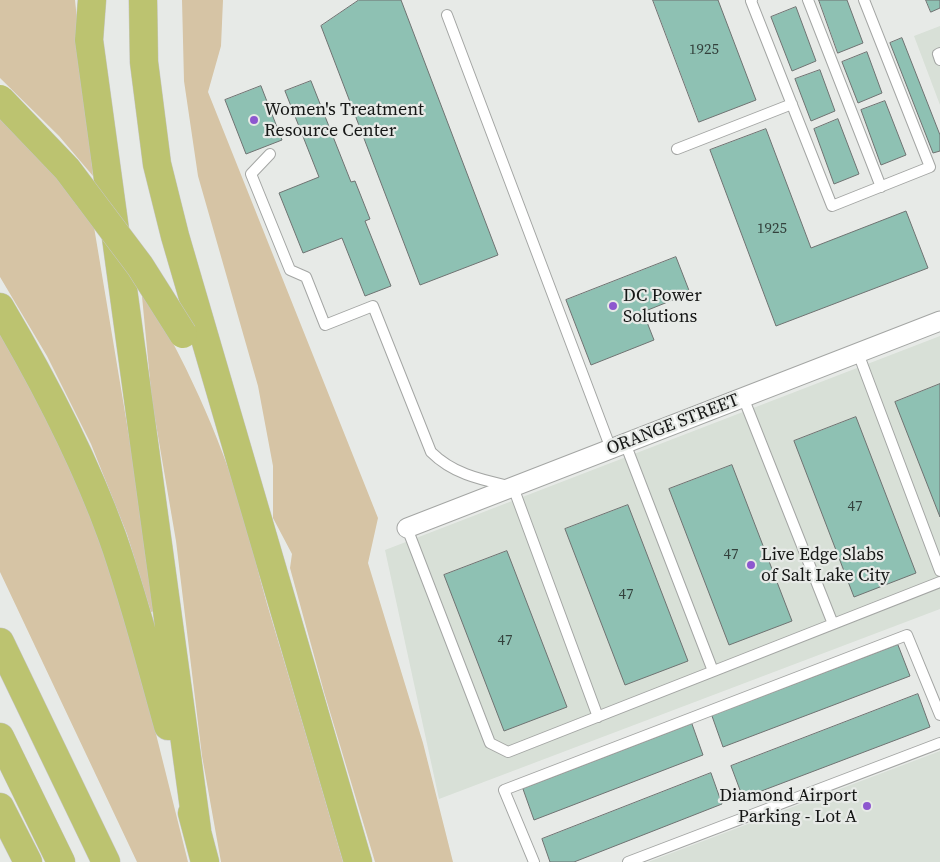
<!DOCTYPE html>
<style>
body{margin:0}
canvas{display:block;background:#e7eae7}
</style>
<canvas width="940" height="862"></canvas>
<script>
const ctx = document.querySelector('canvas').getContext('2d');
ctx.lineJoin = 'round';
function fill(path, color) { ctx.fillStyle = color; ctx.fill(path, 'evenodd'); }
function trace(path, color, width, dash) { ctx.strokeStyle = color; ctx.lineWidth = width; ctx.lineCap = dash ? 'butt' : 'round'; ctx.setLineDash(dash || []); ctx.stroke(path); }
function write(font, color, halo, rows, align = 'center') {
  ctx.font = font + ' "Source Serif 4",serif'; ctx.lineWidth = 4.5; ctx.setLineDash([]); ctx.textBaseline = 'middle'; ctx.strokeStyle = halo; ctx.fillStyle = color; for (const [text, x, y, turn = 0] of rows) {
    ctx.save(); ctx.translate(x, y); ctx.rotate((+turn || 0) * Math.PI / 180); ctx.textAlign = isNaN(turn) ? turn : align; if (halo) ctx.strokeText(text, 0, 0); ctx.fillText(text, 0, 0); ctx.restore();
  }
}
fill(new Path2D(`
 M940,26V105L914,36Z
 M940,336V609L439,799L385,550Z
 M940,751V862H648Z`), '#d8e0d7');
fill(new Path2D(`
 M0,0H75L93,176L59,136L0,78Z
 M182,0H223L221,46L208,92L378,518L368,563L423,743L453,862H375L324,692L290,568L292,554L273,518V466L258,386L198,176L184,81Z
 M0,113L92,215L158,610L151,612L127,534L91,444L47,356L0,277Z
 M141,286C184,358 219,433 243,513C252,543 258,574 267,604C293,690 318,776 343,862H221L202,756L176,541L152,401Z
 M0,325L87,498L138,662L188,862H137L0,572Z`), '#d6c4a5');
const building = new Path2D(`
 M359,0H401L498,255L420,285L321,26Z
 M653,0H718L756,100L699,122Z
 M819,0H847L863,43L838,53Z
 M926,0H940V8L931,12Z
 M796,7L816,61L792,71L771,17Z
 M902,38L940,135V151L933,153L890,43Z
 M867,52L882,93L858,103L842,62Z
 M820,70L835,111L811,121L795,79Z
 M311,81L351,182L355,181L370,219L365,221L391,286L365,296L342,238L303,253L279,193L319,177L285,91Z
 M261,86L282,140L246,154L225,100Z
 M885,101L906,155L881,165L861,110Z
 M838,119L859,174L834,184L814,129Z
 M766,129L811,248L906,211L928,268L776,326L710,150Z
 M676,257L690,293L643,312L654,340L591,365L566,300Z
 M940,384V517L895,402Z
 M856,417L916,573L854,597L794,441Z
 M732,465L792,621L729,645L669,489Z
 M628,505L688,661L625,685L565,529Z
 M507,551L567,707L504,731L444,575Z
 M898,645L910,676L723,747L712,716Z
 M918,694L930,727L743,798L731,766Z
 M692,724L703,755L534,820L523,789Z
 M711,773L722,804L574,862H550L542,839Z`);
fill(building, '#8ec1b3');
trace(building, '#6f7372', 1);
const lane = new Path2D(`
 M752,0L751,1L832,206L930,167L864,0
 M808,0L881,187
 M447,15L611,449
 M940,53L938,54L940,60
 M677,149L792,104
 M270,154L251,174L290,270L306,277L325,325L373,306L431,452C454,475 483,480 513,487L598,717
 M858,353L940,571
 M743,397L833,624
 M625,443L713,671
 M407,528L490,743L508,752L940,582
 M534,862L504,790L907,635L940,715
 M628,862L940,743`);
const street = new Path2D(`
 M407,528L940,321`);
const highway = new Path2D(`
 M92,0L89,40L197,830
 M143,0L144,62L157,164L175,236L358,862
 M0,307C43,380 83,456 112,536C134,598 150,662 168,726
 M0,642L106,862
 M0,737L61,862
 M0,807L28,862
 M192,813L205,862`);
trace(lane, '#a4a6a4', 12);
trace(street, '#a4a6a4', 21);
trace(highway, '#c7c7c7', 29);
trace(lane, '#fff', 10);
trace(street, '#fff', 19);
trace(highway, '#bcc370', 28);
const highwayBridge = new Path2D(`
 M0,99L67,169L140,266L183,334`);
trace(highwayBridge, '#c7c7c7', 29, []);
trace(highwayBridge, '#bcc370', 28);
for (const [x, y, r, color] of [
 [254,120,5,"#8d57cf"],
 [613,306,5,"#8d57cf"],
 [751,565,5,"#8d57cf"],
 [867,806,5,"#8d57cf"]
]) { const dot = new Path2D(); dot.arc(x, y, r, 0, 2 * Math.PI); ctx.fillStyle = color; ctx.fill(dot); trace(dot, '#e7eae7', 2); }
write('15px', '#33413c', null, [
 ["1925",704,50],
 ["1925",772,229],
 ["47",855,507],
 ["47",731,555],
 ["47",626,595],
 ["47",505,641]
]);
write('18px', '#151615', '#e7eae7', [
 ["Women's Treatment",264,110],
 ["Resource Center",264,131],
 ["DC Power",623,296],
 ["Solutions",623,317],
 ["Live Edge Slabs",761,555],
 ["of Salt Lake City",761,576],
 ["Diamond Airport",857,796,"right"],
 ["Parking - Lot A",857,817,"right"]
], 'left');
write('18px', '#151615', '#e7eae7', [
 ["ORANGE STREET",673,425,-21]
]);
</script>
